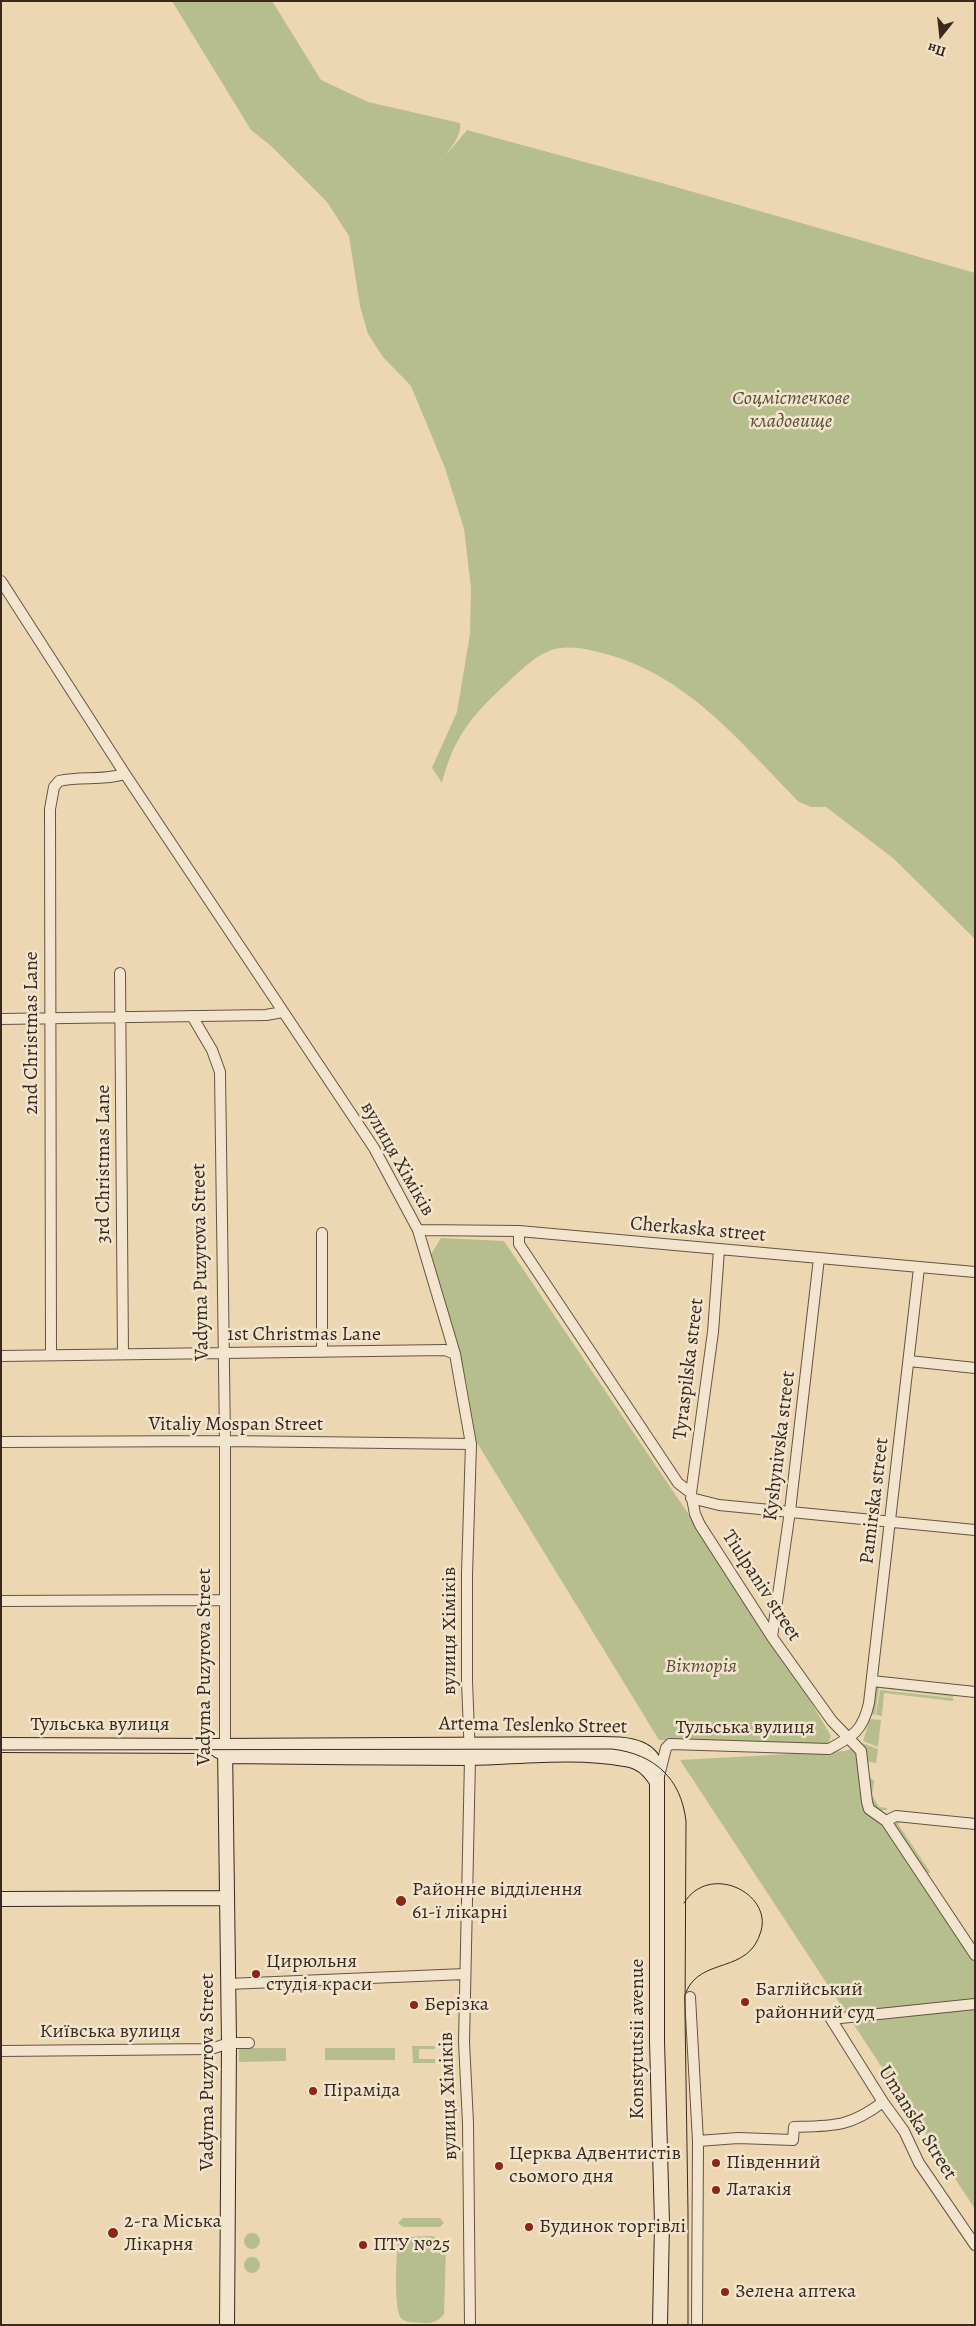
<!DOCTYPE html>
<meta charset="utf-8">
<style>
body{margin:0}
#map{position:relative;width:976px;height:2326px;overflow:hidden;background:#edd6b2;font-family:Alegreya,serif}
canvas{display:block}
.frame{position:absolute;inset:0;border:2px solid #37291f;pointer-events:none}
.north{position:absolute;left:916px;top:10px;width:50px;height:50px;-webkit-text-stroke:4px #f3e4cd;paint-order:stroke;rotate:196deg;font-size:14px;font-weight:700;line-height:20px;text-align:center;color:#37291f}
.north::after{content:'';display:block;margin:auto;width:18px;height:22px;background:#37291f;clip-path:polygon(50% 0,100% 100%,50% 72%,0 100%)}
</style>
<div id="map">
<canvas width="976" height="2326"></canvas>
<div class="frame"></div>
<div class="north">Пн</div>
</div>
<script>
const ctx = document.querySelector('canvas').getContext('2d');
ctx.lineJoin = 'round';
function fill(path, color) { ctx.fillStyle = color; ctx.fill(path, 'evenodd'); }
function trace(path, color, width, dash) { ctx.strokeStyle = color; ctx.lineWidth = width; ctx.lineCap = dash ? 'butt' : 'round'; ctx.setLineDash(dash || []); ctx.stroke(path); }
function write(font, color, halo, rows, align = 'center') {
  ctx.font = font + ' Alegreya,serif'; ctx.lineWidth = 5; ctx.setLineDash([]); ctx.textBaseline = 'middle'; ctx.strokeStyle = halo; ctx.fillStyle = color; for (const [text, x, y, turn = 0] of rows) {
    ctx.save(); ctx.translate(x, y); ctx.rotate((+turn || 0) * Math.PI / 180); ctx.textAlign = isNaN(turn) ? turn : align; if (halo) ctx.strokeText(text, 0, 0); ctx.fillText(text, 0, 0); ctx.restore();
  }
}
fill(new Path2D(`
 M172,1H272L321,80L368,102L460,123C462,135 452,145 446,155L467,130L669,185L975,273V939L893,858L826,807H811L799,802C739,741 685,672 598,652C582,648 565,645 549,651C532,658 518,673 504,686C471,716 453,739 442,783L432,768L457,712L470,634L471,588L464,529L445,468L411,386L383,357L368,334L360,306L349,236L327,202L270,145L251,130Z
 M441,1238L504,1241L779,1648L831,1736L828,1744L659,1740L476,1441L466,1380L430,1256Z
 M877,1686L954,1693L953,1697L879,1688L875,1715L871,1714Z
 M880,1690L953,1698V1701L884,1693L882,1716L876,1715Z
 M870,1719L881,1720L878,1747L863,1741Z
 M862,1743L878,1749L876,1763L865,1761Z
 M855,1747L867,1774L874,1781L872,1795L879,1807L887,1808V1810H882L975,1963V2209L680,1760L845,1751Z
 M900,1818L938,1823V1825L901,1821L898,1824L930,1872L926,1875L893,1827L894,1821Z
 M412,2046H435V2049H419V2059H435V2063H413Z
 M239,2048H286V2061L239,2062Z
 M325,2048H395V2060H325Z
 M403,2218H440L444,2223L440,2227H403L398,2223Z
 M244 2241a8 8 0 1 1 16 0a8 8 0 1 1-16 0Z
 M432,2236L442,2240L446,2250L444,2314C438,2322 433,2323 424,2323C416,2322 407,2324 401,2318C394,2310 396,2255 398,2244L406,2237Z
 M244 2265a8 8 0 1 1 16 0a8 8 0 1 1-16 0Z`), '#b7be8d');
const street = new Path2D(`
 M1,581L125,774L374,1148L418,1230L455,1354L471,1444L467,1574V1681L470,1758L464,2042L468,2123L470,2325
 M120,973L123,1354
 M192,1016L212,1050L220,1072L225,1441V1746
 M1,1019L266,1015L283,1012
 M418,1230L519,1231L975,1272
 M519,1231V1244L678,1483L691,1493L695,1514L700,1525L772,1637L832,1721L861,1751L867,1802L869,1809L886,1821L975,1955
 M322,1233V1352
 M51,1355L50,809L54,787L59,781C82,776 102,781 125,774
 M1,1356L445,1350L455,1354
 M909,1361L975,1368
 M1,1442L225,1441L471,1444
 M691,1493L713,1332L719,1250
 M691,1498L719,1505L975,1530
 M1,1601L224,1600
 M772,1637L790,1511L819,1258
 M872,1681L975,1692
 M659,1776L666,1748L670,1744L829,1749C854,1736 863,1730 869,1703L919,1268
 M886,1821L896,1816L975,1824
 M228,1984L465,1974
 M690,1997L698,2141L697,2325
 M975,2004L831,2019L883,2102L904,2131L919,2163L975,2245
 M1,2051L211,2049L229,2043H249
 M698,2141L738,2138L793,2140L794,2127C834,2126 850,2127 883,2102`);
const secondary = new Path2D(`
 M1,1745L212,1746L219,1751
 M212,1746L603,1744C619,1744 646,1744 654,1762C657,1768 657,1776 657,1782V2041L662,2223L660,2325
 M225,1746L229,2043L227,2325
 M225,1756C306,1757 388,1758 469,1758C520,1757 574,1750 625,1759C640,1761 649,1769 657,1782
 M1,1899L227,1898`);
trace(street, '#645444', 12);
trace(secondary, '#37291f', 16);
trace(street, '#f3e4cd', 10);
trace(secondary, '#f3e4cd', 14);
trace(new Path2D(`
 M1,1750L612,1749C654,1754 681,1778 686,1821L685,2014L688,2212V2325
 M684,1903C709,1862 772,1893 761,1931C749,1975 701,1956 686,1992`), '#37291f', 1);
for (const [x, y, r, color] of [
 [401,1901,6,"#8f2418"],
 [256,1974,5,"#8f2418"],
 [745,2002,5,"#8f2418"],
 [414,2005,5,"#8f2418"],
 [313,2091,5,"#8f2418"],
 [716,2163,5,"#8f2418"],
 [499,2166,5,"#8f2418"],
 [716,2190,5,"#8f2418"],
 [529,2227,5,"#8f2418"],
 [113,2233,6,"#8f2418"],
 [363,2245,5,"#8f2418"],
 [725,2292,5,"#8f2418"]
]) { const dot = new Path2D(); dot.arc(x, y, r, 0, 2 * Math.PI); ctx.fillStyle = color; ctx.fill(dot); trace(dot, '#f3e4cd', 2); }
write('italic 20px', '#574e3a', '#f3e4cd', [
 ["Соцмістечкове",791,399],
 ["кладовище",791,422],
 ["Вікторія",701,1667]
]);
write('20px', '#37291f', '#f3e4cd', [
 ["2nd Christmas Lane",32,1033,-90],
 ["вулиця Хіміків",397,1159,60],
 ["3rd Christmas Lane",104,1164,-90],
 ["Cherkaska street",698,1230,5],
 ["Vadyma Puzyrova Street",201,1262,-91],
 ["1st Christmas Lane",304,1335],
 ["Tyraspilska street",689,1369,-83],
 ["Vitaliy Mospan Street",236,1425],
 ["Kyshynivska street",780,1446,-83],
 ["Pamirska street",875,1501,-83],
 ["Tiulpaniv street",761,1586,57],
 ["вулиця Хіміків",450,1631,-90],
 ["Vadyma Puzyrova Street",205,1667,-90],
 ["Тульська вулиця",100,1725],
 ["Artema Teslenko Street",533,1726,1],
 ["Тульська вулиця",745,1728],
 ["Київська вулиця",110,2032],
 ["Konstytutsii avenue",638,2039,-90],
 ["Vadyma Puzyrova Street",208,2072,-90],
 ["вулиця Хіміків",449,2096,-92],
 ["Umanska Street",917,2123,58]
]);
write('20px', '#37291f', '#f3e4cd', [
 ["Районне відділення",412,1890],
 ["61-ї лікарні",412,1913],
 ["Цирюльня",266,1962],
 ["студія краси",266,1985],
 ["Баглійський",755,1990],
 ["районний суд",755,2013],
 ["Берізка",424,2005],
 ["Піраміда",323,2091],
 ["Церква Адвентистів",509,2154],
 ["сьомого дня",509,2177],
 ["Південний",726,2163],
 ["Латакія",726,2190],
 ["2-га Міська",124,2222],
 ["Лікарня",124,2245],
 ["Будинок торгівлі",539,2227],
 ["ПТУ №25",373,2245],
 ["Зелена аптека",735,2292]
], 'left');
</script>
